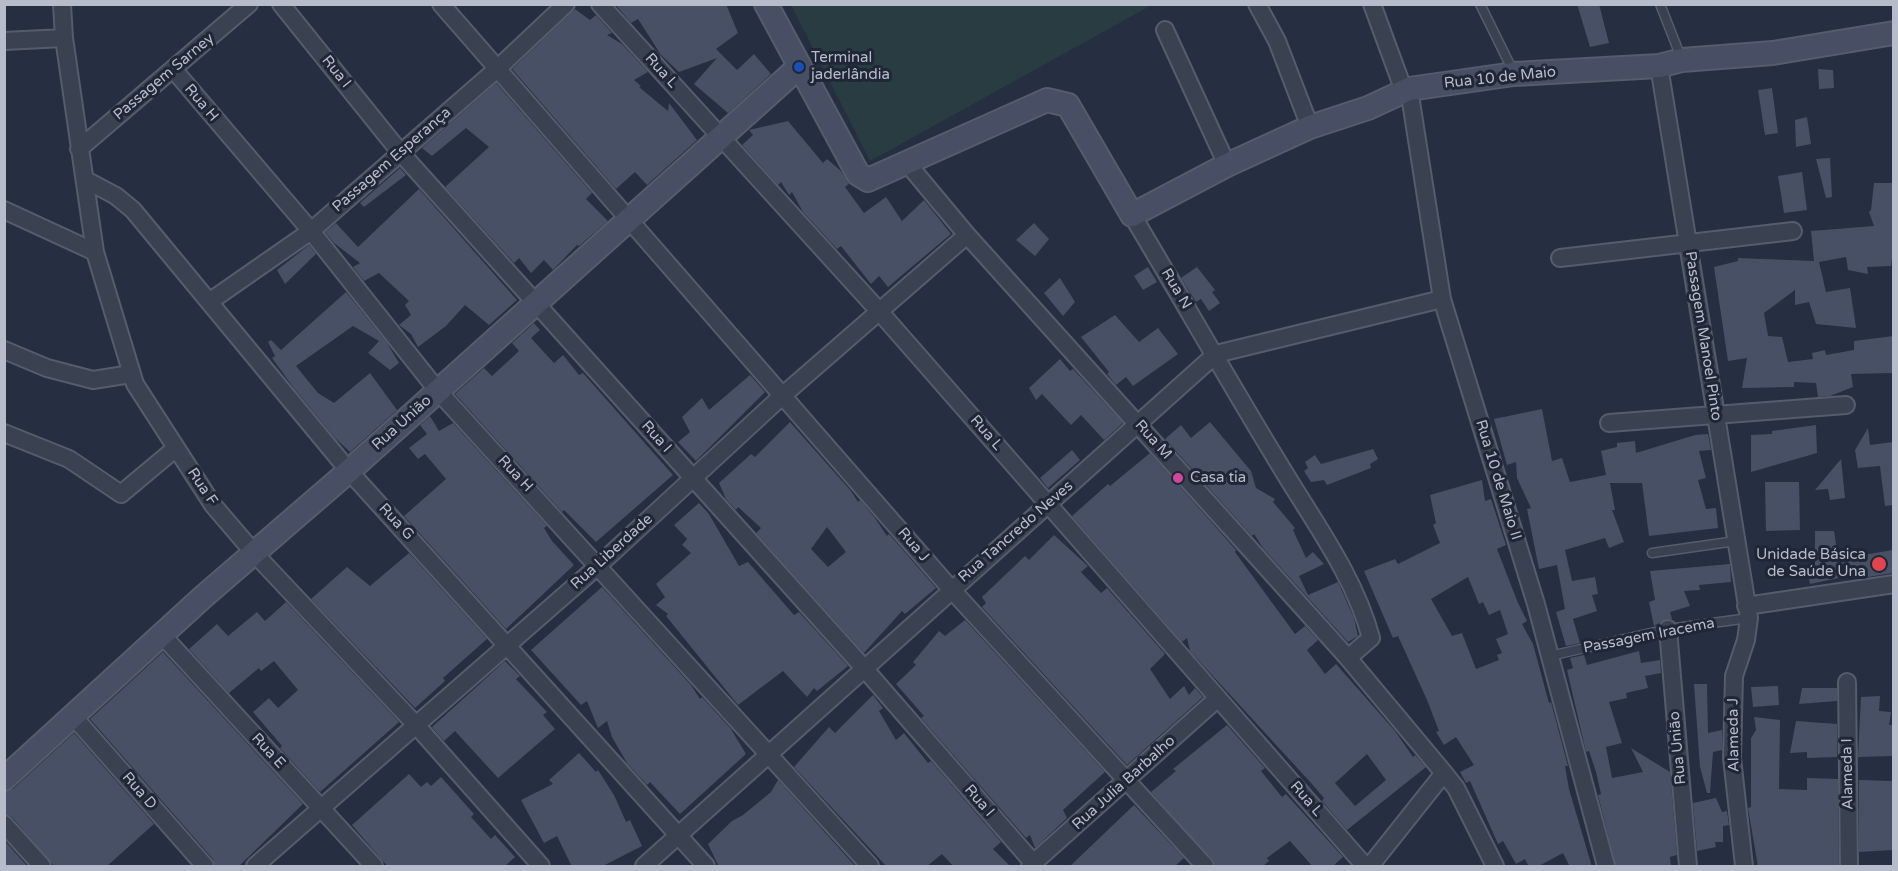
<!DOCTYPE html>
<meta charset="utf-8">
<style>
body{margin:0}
#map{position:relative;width:1898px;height:871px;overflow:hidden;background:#262e41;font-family:"Varela Round",sans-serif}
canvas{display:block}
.frame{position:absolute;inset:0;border:6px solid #b7bccb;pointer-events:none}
</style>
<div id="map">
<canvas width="1898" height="871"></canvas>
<div class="frame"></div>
</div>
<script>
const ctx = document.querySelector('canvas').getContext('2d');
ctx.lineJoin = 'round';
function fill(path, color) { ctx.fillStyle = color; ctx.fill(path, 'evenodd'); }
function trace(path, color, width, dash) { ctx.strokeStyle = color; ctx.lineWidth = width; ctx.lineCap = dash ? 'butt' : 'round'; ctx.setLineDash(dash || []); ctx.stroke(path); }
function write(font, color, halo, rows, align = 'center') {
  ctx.font = font + ' "Varela Round",sans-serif'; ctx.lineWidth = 6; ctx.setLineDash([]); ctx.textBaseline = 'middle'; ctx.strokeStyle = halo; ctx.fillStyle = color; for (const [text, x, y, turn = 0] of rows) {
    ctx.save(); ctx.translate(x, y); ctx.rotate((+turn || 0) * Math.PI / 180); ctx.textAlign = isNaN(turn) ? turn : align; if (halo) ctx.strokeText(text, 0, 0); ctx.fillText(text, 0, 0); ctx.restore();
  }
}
fill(new Path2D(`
 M791,5H1152L870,161Z`), '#283c42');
fill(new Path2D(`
 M615,4H726L738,33L716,49L737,70L754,54L771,74L728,113L694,84L717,58L679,72L661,55L638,19L631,23Z
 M1577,4H1599L1609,43L1590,47Z
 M575,9L590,20L596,15L612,33L607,35L622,44L648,72L634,80L641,86L639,87L668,111L669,103L697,140L647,185L635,172L616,189L512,69Z
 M1818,69L1833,70L1834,88L1819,89Z
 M496,83L592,193L586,199L608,221L579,246L577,245L553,270L544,260L531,273L519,258L514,263L445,187L489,147L466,128L432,156L422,148Z
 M1772,88L1778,133L1765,135L1758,90Z
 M1807,117L1811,144L1796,147L1795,120Z
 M788,121L823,163L827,159L841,171L849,184L845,187L864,213L886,197L902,221L924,200L951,234L888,287L879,276L871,284L841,246L837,249L803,212L792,192L789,195L781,182L778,185L742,145L753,135L749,130Z
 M1830,158L1832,197L1826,198L1816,159Z
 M400,168L406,175L364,207L360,203Z
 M1802,172L1807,210L1784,213L1778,176Z
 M1874,183H1893V251L1891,266L1867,267L1868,274L1848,270L1846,257L1819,262L1826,292L1850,288L1856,328L1816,324L1809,302L1795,305V290L1764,313L1768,336L1782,337L1788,362L1813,359L1812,353L1825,350L1826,355L1854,350V341L1893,336V373L1851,374L1853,387L1830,396L1818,397L1816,383L1794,382V387L1742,388L1747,358L1728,361L1714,267L1738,261V258L1814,261L1811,231L1874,226L1869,212L1871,210Z
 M419,189L517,300L489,325L465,305L446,326L418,347L411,334L399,325L411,315L405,305L409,301L379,273L364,281L353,267L360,263L334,243L325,232L336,223L358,247Z
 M1034,223L1049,239L1035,256L1016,240Z
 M309,245L316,254L285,284L277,270Z
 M1148,267L1157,282L1143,290L1134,276Z
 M1197,267L1215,290L1212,292L1220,303L1209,311L1201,299L1196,302L1181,278Z
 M1060,278L1075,302L1063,316L1044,293Z
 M346,292L387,343L399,363L390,370L368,353L379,341L353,326L296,366L318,393L334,403L370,373L397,410L350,452L335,438L293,387L272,358L275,356L268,342L271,340L281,350Z
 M1115,315L1139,342L1158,328L1178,354L1133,386L1126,377L1116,385L1107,374L1109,372L1081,337Z
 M534,323L540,330L531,338L554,363L563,355L579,375L583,373L673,475L596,542L564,510L562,512L455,394L484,368L492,376L519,351L512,343Z
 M1060,359L1070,371L1073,369L1123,423L1104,440L1081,415L1071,425L1042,394L1036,400L1029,388Z
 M750,375L765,392L696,461L678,442L690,432L682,417L702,398L709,410Z
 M1542,409L1552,461L1562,458L1570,482L1606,475L1601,451L1617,447V443L1635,441L1636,453L1695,435L1708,434L1711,450L1699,451L1706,478L1698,480L1706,509L1716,508L1718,528L1649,536L1642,483H1610L1615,510H1612L1624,542L1609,548L1605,538L1565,550L1572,581L1595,577L1598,594L1592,595L1597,611L1573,619L1580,643L1566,646L1556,612L1565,609L1557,565L1539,569L1527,509L1531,508L1517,478L1516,462L1507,465L1494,419Z
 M430,416L439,431L453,423L547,526L544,528L552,541L574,565L506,629L404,516L446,479L425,454L418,459L409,448L427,434L420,425Z
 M790,422L851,491L858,502L860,500L875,518L887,536L889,534L936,588L905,614L902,611L864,653L756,533L761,528L738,507L736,510L726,499L719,483L751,454L755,457ZM827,527L846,552L828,567L811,549Z
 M1210,422L1251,471L1256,488L1275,499L1273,502L1295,528L1293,530L1306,558L1313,552L1324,564L1299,576L1308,595L1338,582L1354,618L1358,636L1348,642L1263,548L1254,534L1252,536L1165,439L1181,425L1191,438Z
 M1816,425L1817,453L1751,472V435L1772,434V431Z
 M1868,428L1870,445L1893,442V505L1885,506L1880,466L1858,468L1855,450Z
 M1373,449L1378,459L1370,464L1371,468L1327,485L1324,480L1311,482L1304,471L1308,468L1305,462L1315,455L1321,464Z
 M1072,450L1080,460L1048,488L1040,478Z
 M1150,453L1236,550L1235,552L1295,634L1305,626L1318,640L1307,650L1325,674L1336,664L1395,731L1413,757L1415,755L1426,767L1347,830L1322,801L1324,798L1311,783L1190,651L1187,638L1182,642L1072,516L1108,484L1110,486ZM1367,754L1386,780L1355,806L1335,783Z
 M1841,459L1845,498L1830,500L1828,489L1815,490Z
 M1482,480L1485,501L1491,499L1506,545L1497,549L1518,603L1527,621L1522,624L1533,644L1549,703L1551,702L1568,766H1565L1569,789L1592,867H1570L1563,853L1537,867H1529L1525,859L1516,864L1503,841L1498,844L1470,781L1466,783L1460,772L1474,765L1456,737L1444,745L1436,732L1439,731L1427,700L1398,636L1393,638L1364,571L1395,559L1398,564L1440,543L1433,525L1436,523L1430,495ZM1468,577L1479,604L1483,602L1489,615L1500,610L1508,634L1496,639L1502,653L1497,655L1499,660L1476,669L1462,633L1452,636L1431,599Z
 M1765,482H1799L1800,530L1766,531Z
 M699,503L709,514L739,566L748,562L794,615L799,612L848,666L817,691L814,688L807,697L783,671L738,705L666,616L668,614L656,605L665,597L656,584L691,553L682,545L687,539L674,525Z
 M1815,531H1834L1839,563L1864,558L1863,555L1893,550V573L1868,577L1867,572L1810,584L1807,568L1815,567Z
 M1054,535L1088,566L1081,572L1101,593L1107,588L1165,654L1150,669L1170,699L1184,686L1189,695L1195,688L1203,697L1127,765L982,607L986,603L982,597L1025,556L1029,560Z
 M409,553L487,639L443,678L445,681L415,708L311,599L347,567L370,586Z
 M1730,564L1731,582L1699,585L1700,590L1684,591L1690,606L1670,612L1672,619H1667L1654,626L1649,602L1655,600L1650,571Z
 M602,587L691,685L700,699L702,697L731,729L746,754L680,814L650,782L647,785L627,763L612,737L607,721L598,728L587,701L581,705L531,650Z
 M286,602L399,722L320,792L280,748L282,746L253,712L269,698L278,708L298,690L274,661L261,671L259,668L229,693L189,649L217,624L228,636L257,612L265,621Z
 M965,620L1105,772L1063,810L1067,818L1035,848L1030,835L1026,838L921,718L924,716L896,684L916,665L913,662L939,631L945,636Z
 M1639,651L1641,663L1660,660L1661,673L1645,676L1648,688L1626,693L1627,698L1609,702L1622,743L1606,747L1612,778L1643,772L1631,748L1670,772L1677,855L1670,857L1671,867H1616L1598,795L1601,794L1596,772L1589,751L1586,752L1567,670L1573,668L1570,658L1584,655L1587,665Z
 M163,652L303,804L238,867H215L213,859L90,719Z
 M505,661L520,676L516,679L547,712L543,715L555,729L498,778L455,731L444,741L432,727Z
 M1694,684H1707L1708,733L1722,730V750L1713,752L1710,793H1707L1700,767Z
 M1778,686L1779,705L1753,707L1751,687Z
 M1802,688H1837V701L1799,704Z
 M873,695L883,708L879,711L896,740L904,733L928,763L931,761L1001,842L993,849L1011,867H954L942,854L926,867H887L794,767L829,727L835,733Z
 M1880,696L1879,711L1891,712L1889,725H1893V756L1858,757L1861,697Z
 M1754,717L1780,720L1779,789L1807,790V778L1838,779L1839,867H1758L1748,808L1751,807V738L1756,730Z
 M1796,721L1837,724V757L1807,758V752L1790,753Z
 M1227,725L1265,768L1261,771L1282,797L1286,794L1343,857L1332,867H1313L1290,841L1267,858L1269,861L1262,867H1217L1151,792L1176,771L1173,769Z
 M74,733L154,824L106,867H55L12,817L4,814V792L13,789Z
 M579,753L596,772L598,770L614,795L626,822L630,820L642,846L601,867H572L557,836L544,843L521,800L553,784L549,780Z
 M409,774L421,787L427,782L431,786L441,777L474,814L471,817L491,839L495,835L515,857L504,867H388L352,825Z
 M778,780L856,867H719L708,844L732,821L743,815L771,792Z
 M1859,780L1893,781V850L1859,852Z
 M1716,798L1722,812L1727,811L1729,825L1723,826V842H1715L1716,847L1697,851L1693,803Z
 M1134,805L1184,858L1174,867H1069Z
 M4,840L28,867H4Z`), '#475065');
const service = new Path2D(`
 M1480,4L1514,73
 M1660,4L1682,60
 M1652,553L1736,541
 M1550,656L1668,629L1749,618`);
const minor = new Path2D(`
 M62,4L64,38L95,252L135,384L213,505L254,553L416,725L541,866
 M281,4L400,152L863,667L1036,866
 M441,4L951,589L1205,866
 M600,4L879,311L1365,866
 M1257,4L1277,41L1310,127
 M1372,4L1404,91
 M1165,30L1227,165
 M4,41L64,38
 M1659,66L1749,618L1746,640L1734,676L1732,758L1744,866
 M173,69L311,231L438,391L870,866
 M1409,89L1442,299L1536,604L1606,866
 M79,149L249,4
 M907,163L967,235L1348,658L1444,773L1456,788L1495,866
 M86,180L116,196L133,210L349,471L706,866
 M4,210L95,252
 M1132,215C1181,297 1228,380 1278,462C1311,518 1354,574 1371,638L1348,658
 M1560,258L1793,231
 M209,302L311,231L497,69L566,4
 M4,350L47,368L93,380L131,374
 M1609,423L1846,405
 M4,433L69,459L121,494L176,448
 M1746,606L1894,584
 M1668,629L1688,866
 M162,635L374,866
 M1847,682L1849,866
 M73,716L205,866
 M4,824L42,866
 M255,866L599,565L782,396L967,235
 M644,866L1216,354L1442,299
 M1030,866L1218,698
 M1370,866L1444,773`);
const secondary = new Path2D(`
 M766,4L858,174L868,180L1047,100L1068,105L1132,215L1227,165L1310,127L1368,108L1409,89L1514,74L1659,66L1682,60L1773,53L1894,33
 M4,779L203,597L349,471L799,67`);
trace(service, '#555c6b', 11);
trace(minor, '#555c6b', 20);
trace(secondary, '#555c6b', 26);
trace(service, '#3a4151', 8);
trace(minor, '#3a4151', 16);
trace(secondary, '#484f64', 22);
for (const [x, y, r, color] of [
 [799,67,6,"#1a4fb4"],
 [1178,478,6,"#d1479c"],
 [1879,564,8,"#e0444e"]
]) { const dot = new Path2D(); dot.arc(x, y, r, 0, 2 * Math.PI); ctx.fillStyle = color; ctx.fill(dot); trace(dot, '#1f2636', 2); }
write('15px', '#b7bccb', '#1f2636', [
 ["Terminal",811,58],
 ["jaderlândia",811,75],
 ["Casa tia",1190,478],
 ["Unidade Básica",1866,555,"right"],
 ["de Saúde Una",1866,572,"right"]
], 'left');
write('15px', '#b7bccb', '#1f2636', [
 ["Rua L",661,71,48],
 ["Rua I",336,72,51],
 ["Passagem Sarney",164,77,-40],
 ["Rua 10 de Maio",1500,78,-6],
 ["Rua H",201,103,50],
 ["Passagem Esperança",392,160,-41],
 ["Rua N",1176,289,59],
 ["Passagem Manoel Pinto",1703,336,81],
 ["Rua União",402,423,-42],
 ["Rua L",986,433,49],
 ["Rua I",656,437,48],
 ["Rua M",1153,440,48],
 ["Rua H",515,474,47],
 ["Rua 10 de Maio II",1498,480,73],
 ["Rua F",202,487,56],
 ["Rua G",396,522,47],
 ["Rua Tancredo Neves",1016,532,-41],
 ["Rua J",913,545,49],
 ["Rua Liberdade",612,552,-42],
 ["Passagem Iracema",1649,636,-11],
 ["Alameda J",1734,735,-91],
 ["Rua União",1678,748,-95],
 ["Rua E",268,751,47],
 ["Alameda I",1848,774,-91],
 ["Rua Julia Barbalho",1124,783,-42],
 ["Rua D",139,791,49],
 ["Rua L",1306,799,49],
 ["Rua I",979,801,49]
]);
</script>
